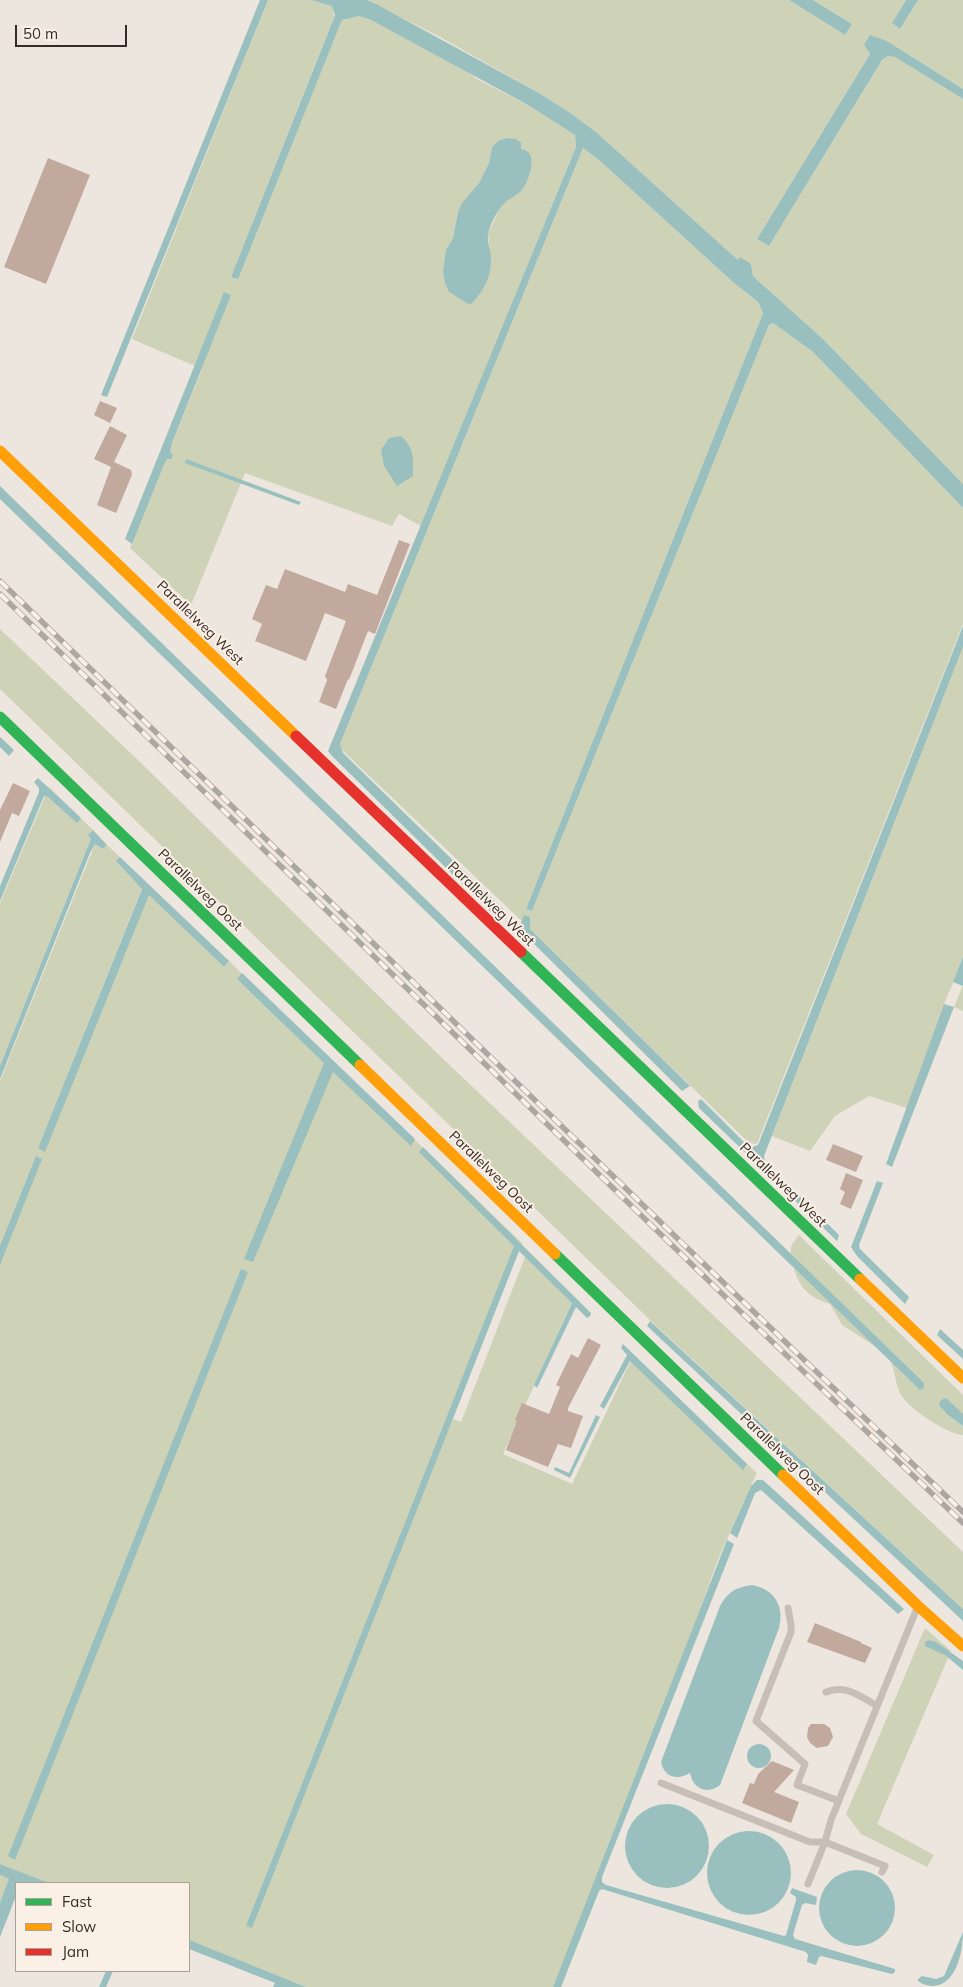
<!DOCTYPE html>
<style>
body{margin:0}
#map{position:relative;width:963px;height:1987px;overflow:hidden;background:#ede6de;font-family:Mulish,sans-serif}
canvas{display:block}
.legend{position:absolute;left:15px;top:1882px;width:175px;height:90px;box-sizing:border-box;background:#faf0e5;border:1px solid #aca199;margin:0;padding:6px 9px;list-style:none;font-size:15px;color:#362b26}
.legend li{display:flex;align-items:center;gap:10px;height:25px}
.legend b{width:25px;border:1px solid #aca199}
.scale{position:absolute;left:15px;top:25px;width:112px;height:22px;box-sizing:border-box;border:2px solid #362b26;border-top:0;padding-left:6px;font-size:15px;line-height:18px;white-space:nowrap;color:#362b26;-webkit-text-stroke:4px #faf0e5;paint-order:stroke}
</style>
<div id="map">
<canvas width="963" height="1987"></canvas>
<ul class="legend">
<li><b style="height:6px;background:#30b455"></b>Fast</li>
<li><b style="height:6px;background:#ff9f0a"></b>Slow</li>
<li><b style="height:6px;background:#e5322d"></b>Jam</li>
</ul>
<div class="scale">50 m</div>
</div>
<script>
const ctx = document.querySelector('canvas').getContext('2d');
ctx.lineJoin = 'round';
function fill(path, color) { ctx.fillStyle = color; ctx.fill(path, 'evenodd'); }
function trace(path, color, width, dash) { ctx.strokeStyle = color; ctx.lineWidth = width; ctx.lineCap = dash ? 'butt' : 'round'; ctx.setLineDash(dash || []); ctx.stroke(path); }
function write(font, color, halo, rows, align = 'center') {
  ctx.font = font + ' Mulish,sans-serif'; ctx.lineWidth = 4; ctx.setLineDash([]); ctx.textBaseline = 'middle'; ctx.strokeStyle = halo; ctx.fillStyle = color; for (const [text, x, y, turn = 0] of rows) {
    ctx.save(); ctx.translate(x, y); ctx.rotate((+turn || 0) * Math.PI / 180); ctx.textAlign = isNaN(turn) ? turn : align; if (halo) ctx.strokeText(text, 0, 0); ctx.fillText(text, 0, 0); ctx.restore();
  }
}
fill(new Path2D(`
 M268,0H311L333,6L334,17L231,277L237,279L342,20L359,16L371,20L467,71L477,79L528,105L575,135L576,147L421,526L399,514L392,526L245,473L191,605L130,548L202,369L132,339ZM492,147L521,192L504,202L500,207L488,234L491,262L489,274L478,297L446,250L453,238L458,212L479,183L489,163Z
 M367,0H789L845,35L852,24L813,0H906L892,23L900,29L918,0H963V89L887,41L877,38L864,45L870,54L757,239L769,246L882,60L888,56L895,57L963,99V484L823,339L753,276L751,264L738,260L596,132L572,114L539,93L440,37Z
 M583,148L599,160L734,283L758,302L763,313L526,909L532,911L769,325L773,323L813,352L963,508V624L757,1144L749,1143L530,929L340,748V744Z
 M0,629L139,761L439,1055L963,1552V1609L651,1321L0,689Z
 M963,647V960L944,1004L907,1108L869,1096L835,1116L810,1151L772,1136Z
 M49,787L93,830L89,835L91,839L0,1066V903Z
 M95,844L103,849L107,845L120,857L117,862L142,888L38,1148L45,1151L149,894L224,967L229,961L522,1243L447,1434L453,1419L461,1422L525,1257L572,1302L503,1454L572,1484L632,1358L757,1473L719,1557L602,1877V1882L561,1987H306L189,1941V1883H48L0,1864V1081Z
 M963,985V1011L954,1007Z
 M799,1235L963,1395V1414L948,1415L963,1426V1435C949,1435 913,1411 904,1399C894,1388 897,1371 889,1359L920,1390L791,1254V1246Z
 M794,1268L876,1347L842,1325L830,1304C810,1298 799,1288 794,1268Z
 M925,1628L951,1651L877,1824L934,1855L927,1867L861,1834L846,1814Z
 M0,1875L10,1879L0,1903Z`), '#ced3b7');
fill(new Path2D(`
 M260,0H268L107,397L101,395Z
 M311,0H367L378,5L539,93L572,114L596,132L738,260L740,257L751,264L753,276L823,339L963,484V508L813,352L773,323L769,325L532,911L526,909L763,313L758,302L734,283L599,160L583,148L340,744L343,753L504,910L496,917L332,756L328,751L576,147L575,135L528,105L371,20L359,16L342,20L238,279L231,277L335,15L332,6Z
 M789,0H813L852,24L845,35Z
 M906,0H918L900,29L892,23Z
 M870,35L887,41L963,89V99L895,57L888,56L882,60L769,246L757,239L870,54L864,45Z
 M507,138L516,139L521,143V149C540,151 529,181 522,190C516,197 506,199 501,207C496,213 489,227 488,235C487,243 492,253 491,261C491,278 482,294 470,305L449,292L445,283L443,272L446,250L453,238L458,212L462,203L479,183L489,163L492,147L498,141Z
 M224,292L231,295L172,443L170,452L173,455L171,459H167L163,467L132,544L125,539Z
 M401,436C415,449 413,458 413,476L397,486L384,466L381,450L389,438Z
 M186,459L301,502L299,505L185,463Z
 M0,486L924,1383V1388L920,1390L0,499Z
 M963,626V647L764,1156L765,1162L839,1235L837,1241L699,1108L698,1101L701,1099L750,1148L758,1145Z
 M0,737L14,750L9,756L0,747Z
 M38,778L81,818L77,823L48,797L44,796L0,901V886L39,792V788L34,782Z
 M93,830L107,845L103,849L95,844L90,853L0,1079V1066L90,841L91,839L88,835Z
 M120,857L229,961L224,967L149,895L45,1152L38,1148L142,889L116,861Z
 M524,915L530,917V929L690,1086L682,1091L523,933L519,928Z
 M963,957V986L953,982Z
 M242,973L415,1139L411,1146L333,1072L253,1262L244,1259L324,1063L237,979Z
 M944,1004L954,1007L892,1167L886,1164Z
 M423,1147L591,1313L590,1316L587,1318L576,1307L537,1388L534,1385L572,1303L519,1251L252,1928L246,1926L514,1246L419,1152Z
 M36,1156L42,1159L0,1265V1246Z
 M877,1181L883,1183L859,1245L860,1249L909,1297L905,1304L857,1256L851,1247Z
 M241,1269L248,1272L15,1860L8,1856Z
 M650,1321L963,1609V1621L647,1326Z
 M940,1329L963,1350V1359L937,1335Z
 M623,1344L747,1464L743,1470L630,1361L604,1409L600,1406L627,1355L621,1348Z
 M946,1398L963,1414V1426L948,1415L939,1405L941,1400Z
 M596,1415L600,1417L570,1478L554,1470L555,1467L569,1473Z
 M757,1480H763L904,1609L898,1614L761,1490L755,1493L737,1538L730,1533L751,1486Z
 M727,1540L734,1544L602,1877V1882L606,1885L784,1936L786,1935L796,1900V1897L790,1893L792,1888L817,1897L816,1905L805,1903L802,1905L793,1935L795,1939L895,1969V1972L892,1974L821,1956L819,1957L816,1965L807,1962L808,1955L806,1952L602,1889L599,1891L561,1987H553Z
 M752,1585C774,1589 785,1606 779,1628L720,1785C707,1795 693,1789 690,1773C677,1781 664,1777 661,1762L720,1606C728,1592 736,1587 752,1585Z
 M928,1640L936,1642L963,1661V1670L945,1655L925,1646V1642Z
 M747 1756a12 12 0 1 1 24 0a12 12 0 1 1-24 0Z
 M625 1846a42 42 0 1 1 84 0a42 42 0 1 1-84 0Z
 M707 1873a42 42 0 1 1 84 0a42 42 0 1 1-84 0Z
 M0,1864L49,1883H16V1896L0,1937V1903L9,1879L0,1875Z
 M819 1908a38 38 0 1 1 76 0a38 38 0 1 1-76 0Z
 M963,1932C963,1950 957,1987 931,1986C926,1985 921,1984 917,1980L922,1976L936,1979L944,1976Z
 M189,1940L306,1987H273L275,1983L189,1949Z
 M106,1971H113L106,1987H99Z`), '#99c0bf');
fill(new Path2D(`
 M48,158L90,175L46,284L4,267Z
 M100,401L117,408L110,423L94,415Z
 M110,426L127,435L114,462L131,470L132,475L116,513L97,505L111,467L94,459Z
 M399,540L410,544L375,634L368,631L349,680L348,679L336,709L319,702L327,680L325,676L346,621L325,613L306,661L255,641L262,624L252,619L266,585L277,589L285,569L345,592L348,584L377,595Z
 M13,783L30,791L19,816L12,813L0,842V810Z
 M833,1144L863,1156L856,1172L826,1160Z
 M846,1173L863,1180L851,1209L840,1204L845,1192L840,1189Z
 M588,1338L601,1345L568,1408V1411L583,1416L571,1448L558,1444L548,1467L506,1450L517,1421L515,1420L522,1403L549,1414L560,1387L556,1385L571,1354L578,1358Z
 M815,1623L861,1642V1643L872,1648L865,1663L807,1642Z
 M811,1724H824L830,1728L833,1737L828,1746L817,1748L810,1743L807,1737L808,1728Z
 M772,1761L794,1770L774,1792L799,1802L791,1823L742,1803L750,1783L754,1784L758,1774Z`), '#c2a99e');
trace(new Path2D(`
 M788,1608L791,1625V1632L756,1721L805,1764L797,1785L839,1801
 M826,1692C845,1684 859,1696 876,1705
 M661,1783L810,1842H825L808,1884
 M882,1872L885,1866L825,1842L831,1820L917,1608`), '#c6beb7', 7);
trace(new Path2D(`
 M0,717L360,1065
 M521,952L860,1279
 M555,1254L783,1475`), '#30b455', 11);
trace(new Path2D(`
 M0,451L296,736
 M360,1065L555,1254
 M860,1279L963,1378
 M783,1475L918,1606L963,1646`), '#ff9f0a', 11);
trace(new Path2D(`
 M296,736L521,952`), '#e5322d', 11);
const rail = new Path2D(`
 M0,581L679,1240L963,1512
 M0,594L743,1314L963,1523`);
trace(rail, '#ada7a2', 5.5);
trace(rail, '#faf0e5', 4, [11]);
write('14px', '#362b26', '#faf0e5', [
 ["Parallelweg West",200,623,44],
 ["Parallelweg Oost",200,890,44],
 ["Parallelweg West",491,904,44],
 ["Parallelweg Oost",491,1172,44],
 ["Parallelweg West",783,1185,44],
 ["Parallelweg Oost",782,1454,44]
]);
</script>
